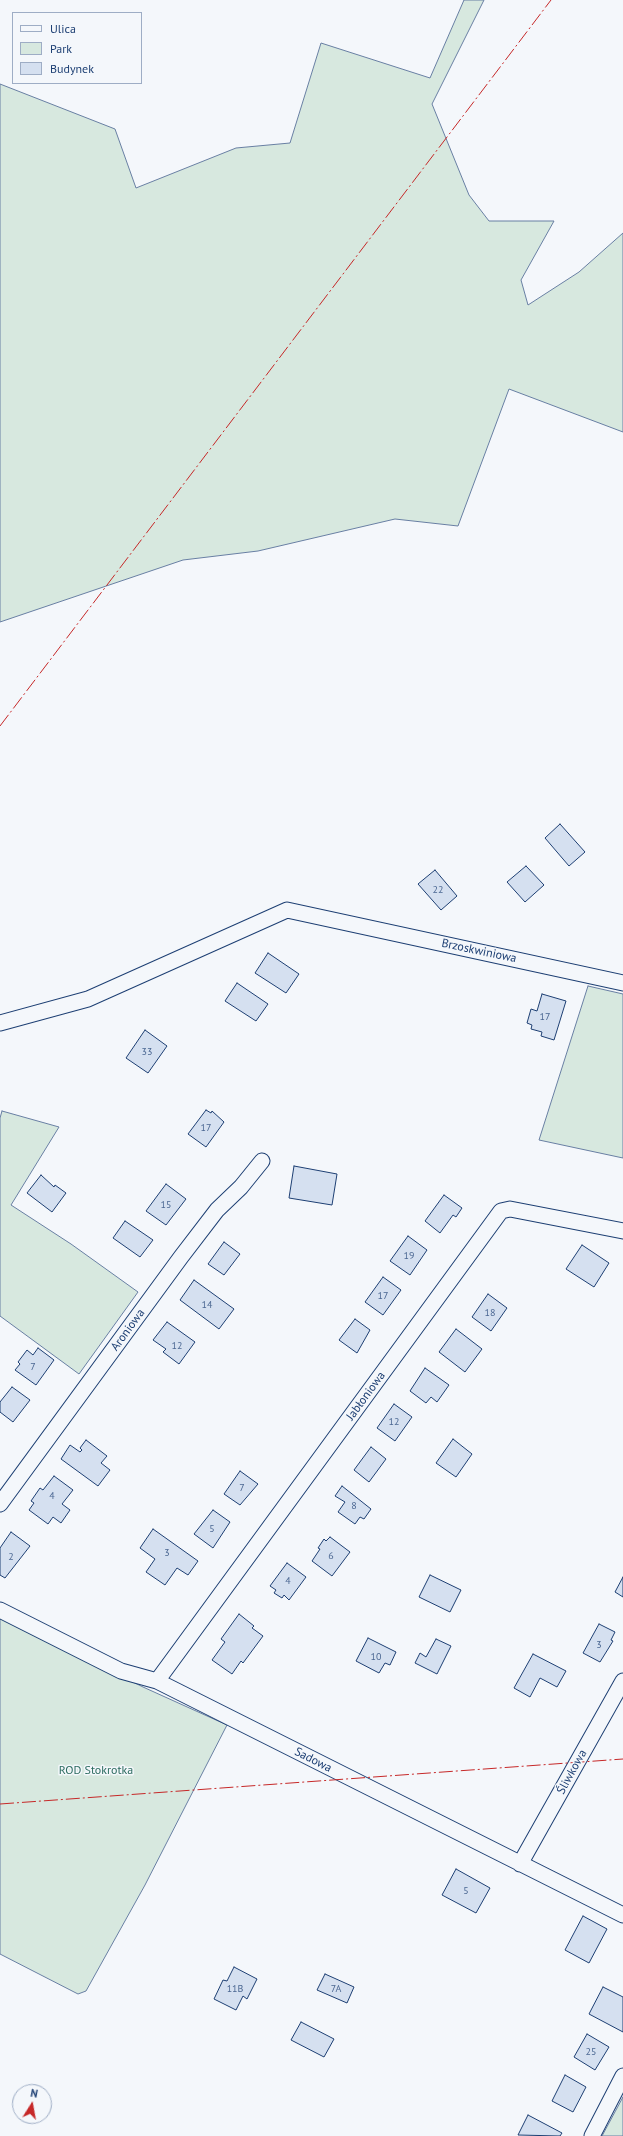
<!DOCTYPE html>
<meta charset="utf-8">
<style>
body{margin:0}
#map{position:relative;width:623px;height:2136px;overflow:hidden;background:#f4f7fb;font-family:"PT Sans",sans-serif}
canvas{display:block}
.legend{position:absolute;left:12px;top:12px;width:130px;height:72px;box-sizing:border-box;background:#f4f7fb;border:1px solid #9eadc5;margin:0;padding:5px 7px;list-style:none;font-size:12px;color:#1d3f73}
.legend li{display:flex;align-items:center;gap:8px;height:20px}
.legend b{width:20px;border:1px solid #9eadc5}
.north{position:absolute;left:12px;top:2084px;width:40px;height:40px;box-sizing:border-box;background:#f4f7fb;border:1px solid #9eadc5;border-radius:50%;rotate:11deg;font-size:11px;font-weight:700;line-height:16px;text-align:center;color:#1d3f73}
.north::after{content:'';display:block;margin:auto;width:14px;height:18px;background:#c62828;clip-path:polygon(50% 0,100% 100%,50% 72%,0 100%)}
</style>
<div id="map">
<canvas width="623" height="2136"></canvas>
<ul class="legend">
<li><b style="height:5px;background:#f4f7fb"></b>Ulica</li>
<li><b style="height:11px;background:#d7e8df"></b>Park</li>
<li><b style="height:11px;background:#d5e0f0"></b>Budynek</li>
</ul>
<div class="north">N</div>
</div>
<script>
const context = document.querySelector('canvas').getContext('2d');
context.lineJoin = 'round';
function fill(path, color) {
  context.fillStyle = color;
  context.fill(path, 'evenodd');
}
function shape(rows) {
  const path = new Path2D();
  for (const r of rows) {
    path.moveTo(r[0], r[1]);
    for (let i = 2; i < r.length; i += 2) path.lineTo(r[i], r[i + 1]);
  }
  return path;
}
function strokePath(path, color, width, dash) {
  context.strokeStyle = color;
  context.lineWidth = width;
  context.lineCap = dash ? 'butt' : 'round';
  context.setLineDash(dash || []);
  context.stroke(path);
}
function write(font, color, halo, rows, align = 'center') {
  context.font = font + ' "PT Sans",sans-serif';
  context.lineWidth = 3;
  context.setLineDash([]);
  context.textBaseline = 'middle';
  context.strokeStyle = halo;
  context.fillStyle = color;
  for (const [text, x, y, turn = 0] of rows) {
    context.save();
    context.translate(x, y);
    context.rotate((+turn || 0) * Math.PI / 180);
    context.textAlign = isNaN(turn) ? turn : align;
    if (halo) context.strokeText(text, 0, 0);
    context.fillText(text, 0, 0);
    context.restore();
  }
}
const green = shape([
 [464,0,484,0,432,104,469,195,489,221,554,221,521,280,528,305,579,272,623,233,623,432,509,389,458,526,395,519,258,551,183,560,0,622,0,84,115,129,136,188,236,148,290,143,321,43,430,78,464,0],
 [588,986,623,994,623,1158,539,1140,588,986],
 [2,1111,59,1127,11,1205,71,1244,138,1292,79,1374,0,1316,0,1118,2,1111],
 [0,1616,143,1687,227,1725,145,1885,86,1991,78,1994,0,1954,0,1616],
 [623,2097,623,2136,602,2136,623,2097]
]);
fill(green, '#d7e8df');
strokePath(green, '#687fa3', 1);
const building = shape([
 [560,824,585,852,569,866,545,838,560,824],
 [526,866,544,885,525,902,507,882,526,866],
 [435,870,457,896,441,910,418,884,435,870],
 [268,953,299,974,286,993,255,973,268,953],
 [237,983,268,1004,256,1021,225,1001,237,983],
 [542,994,566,1001,554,1040,541,1036,542,1032,531,1029,532,1025,527,1023,531,1009,537,1011,542,994],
 [145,1030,167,1046,148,1073,126,1058,145,1030],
 [206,1110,211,1113,212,1111,224,1122,206,1147,188,1134,206,1110],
 [294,1166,337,1174,332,1205,289,1198,294,1166],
 [41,1175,54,1187,55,1185,66,1193,52,1212,27,1193,41,1175],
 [166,1184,186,1199,166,1225,146,1211,166,1184],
 [444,1195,462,1208,456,1217,453,1215,440,1233,425,1221,444,1195],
 [125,1221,153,1240,140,1257,113,1238,125,1221],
 [408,1236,427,1250,410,1275,390,1261,408,1236],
 [224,1242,240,1254,224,1275,208,1264,224,1242],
 [582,1245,609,1263,594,1287,566,1269,582,1245],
 [383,1277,401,1290,383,1315,365,1302,383,1277],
 [194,1280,234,1309,219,1329,180,1300,194,1280],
 [488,1294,507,1308,491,1331,472,1317,488,1294],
 [355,1319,370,1330,357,1353,339,1340,355,1319],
 [167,1322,195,1342,179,1364,163,1352,166,1349,153,1340,167,1322],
 [456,1329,482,1349,465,1372,439,1352,456,1329],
 [38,1348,54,1360,36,1385,15,1370,20,1364,18,1362,27,1350,33,1355,38,1348],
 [425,1368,449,1385,437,1402,431,1397,426,1403,410,1391,425,1368],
 [12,1387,30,1400,13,1422,0,1412,0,1402,12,1387],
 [394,1404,412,1417,395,1441,377,1428,394,1404],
 [453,1439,472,1454,456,1477,436,1463,453,1439],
 [86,1440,107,1456,101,1463,110,1470,98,1486,61,1459,70,1445,80,1452,82,1450,80,1448,86,1440],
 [371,1447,386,1459,369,1482,354,1470,371,1447],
 [240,1471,258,1484,240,1505,224,1494,240,1471],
 [54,1476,73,1490,62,1504,70,1510,61,1523,53,1517,48,1524,29,1510,34,1503,31,1501,40,1488,43,1490,54,1476],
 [342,1486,371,1509,364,1519,360,1517,355,1524,338,1512,345,1502,335,1496,342,1486],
 [213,1510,230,1522,213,1548,194,1534,213,1510],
 [153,1529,198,1561,188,1575,177,1568,165,1585,146,1572,155,1559,140,1548,153,1529],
 [11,1532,30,1546,5,1578,0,1575,0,1548,11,1532],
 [330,1537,350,1552,332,1576,312,1561,320,1549,318,1548,324,1539,326,1541,330,1537],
 [287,1563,306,1577,289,1600,284,1595,282,1598,274,1593,276,1590,270,1586,287,1563],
 [430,1575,461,1590,450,1612,419,1597,430,1575],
 [623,1577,623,1597,615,1592,623,1577],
 [239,1614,254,1626,252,1628,263,1636,243,1663,241,1661,232,1674,212,1660,225,1642,221,1639,239,1614],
 [599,1624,615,1632,611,1640,613,1641,600,1662,583,1653,599,1624],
 [368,1638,396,1652,390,1665,385,1663,379,1673,356,1661,368,1638],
 [436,1639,451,1646,437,1674,415,1663,420,1653,426,1657,436,1639],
 [533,1654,566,1671,557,1687,540,1678,530,1697,514,1688,533,1654],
 [456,1869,490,1888,476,1913,442,1895,456,1869],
 [583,1916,607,1929,589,1963,565,1950,583,1916],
 [234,1967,257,1979,247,1999,243,1996,236,2010,214,1999,223,1980,227,1981,234,1967],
 [325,1974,354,1987,347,2003,317,1990,325,1974],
 [603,1987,623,1997,623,2032,589,2014,603,1987],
 [301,2022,334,2039,324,2057,291,2040,301,2022],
 [587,2034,609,2047,595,2070,574,2057,587,2034],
 [565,2075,586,2087,573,2112,552,2101,565,2075],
 [528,2115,562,2133,560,2136,518,2135,528,2115]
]);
fill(building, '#d5e0f0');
strokePath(building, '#1d3f73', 1);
const street = shape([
 [0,1023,88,999,287,910,623,983],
 [0,1504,181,1257,217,1210,241,1187,262,1161],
 [0,1610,121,1671,157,1681,623,1915],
 [157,1681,501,1211,510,1209,623,1231],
 [520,1864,623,1681],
 [592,2136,623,2076]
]);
strokePath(street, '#1d3f73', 17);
strokePath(street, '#f4f7fb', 15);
strokePath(shape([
 [0,726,551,0],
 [0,1804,623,1759]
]), '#c62828', 1, [14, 3, 2, 3]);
write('10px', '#4b6792', null, [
 ["22",438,890],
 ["17",545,1017],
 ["33",147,1052],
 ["17",206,1128],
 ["15",166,1205],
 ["19",409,1256],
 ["17",383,1296],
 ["14",207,1305],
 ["18",490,1313],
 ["12",177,1346],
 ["7",33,1367],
 ["12",394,1422],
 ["7",242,1488],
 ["4",52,1496],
 ["8",354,1506],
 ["5",212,1529],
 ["3",167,1553],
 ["6",331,1556],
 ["2",11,1557],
 ["4",288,1581],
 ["3",599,1645],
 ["10",376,1657],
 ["5",466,1891],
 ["11B",235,1989],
 ["7A",336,1989],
 ["25",591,2052]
]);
write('12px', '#1d3f73', '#f4f7fb', [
 ["Brzoskwiniowa",479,951,12],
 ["Aroniowa",128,1330,-54],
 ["Jabłoniowa",366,1396,-54],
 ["Sadowa",313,1760,27],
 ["Śliwkowa",572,1772,-61]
]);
write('12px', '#2c6c60', '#f4f7fb', [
 ["ROD Stokrotka",96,1771]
]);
</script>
